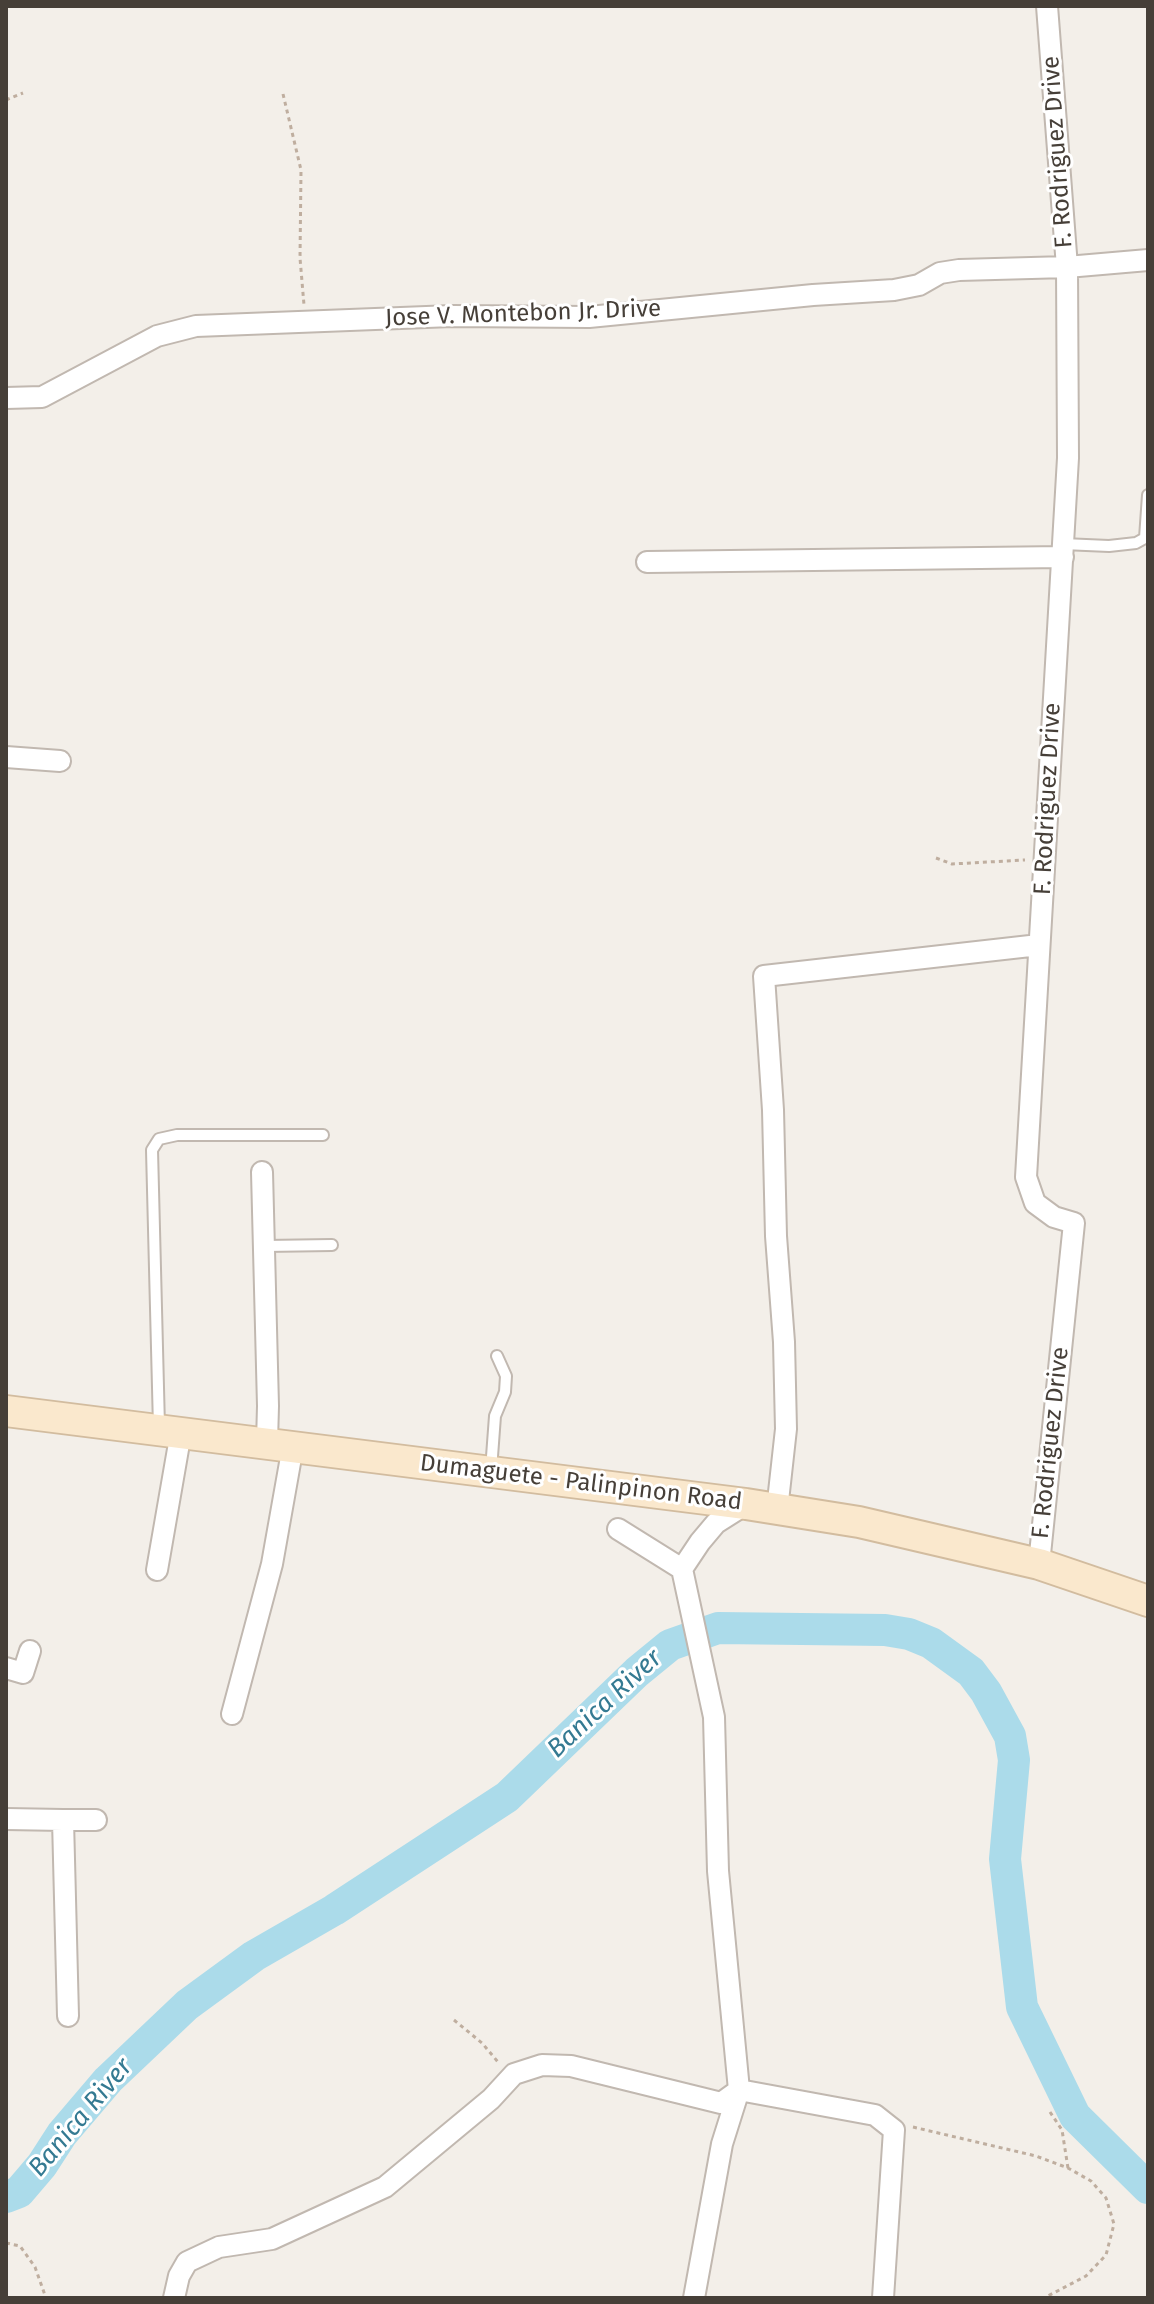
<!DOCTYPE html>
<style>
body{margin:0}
#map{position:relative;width:1154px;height:2304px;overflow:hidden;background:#f3efe9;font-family:"Fira Sans",sans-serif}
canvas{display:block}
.frame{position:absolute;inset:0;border:8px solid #463f38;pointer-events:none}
</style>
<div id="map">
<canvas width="1154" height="2304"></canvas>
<div class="frame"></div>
</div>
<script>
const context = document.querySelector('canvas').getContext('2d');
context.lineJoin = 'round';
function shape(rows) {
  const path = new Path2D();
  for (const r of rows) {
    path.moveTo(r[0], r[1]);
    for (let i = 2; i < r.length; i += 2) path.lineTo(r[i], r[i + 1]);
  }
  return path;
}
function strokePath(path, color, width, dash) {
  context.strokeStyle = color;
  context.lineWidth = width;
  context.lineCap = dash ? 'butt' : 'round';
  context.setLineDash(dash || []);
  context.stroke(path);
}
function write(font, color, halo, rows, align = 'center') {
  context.font = font + ' "Fira Sans",sans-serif';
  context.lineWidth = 6;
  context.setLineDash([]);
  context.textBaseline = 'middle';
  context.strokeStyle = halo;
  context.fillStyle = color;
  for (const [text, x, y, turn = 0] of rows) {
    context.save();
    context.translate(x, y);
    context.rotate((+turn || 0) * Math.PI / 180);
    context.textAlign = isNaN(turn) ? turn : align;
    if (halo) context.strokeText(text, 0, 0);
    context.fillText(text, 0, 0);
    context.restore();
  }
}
strokePath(shape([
 [6,2197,19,2192,42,2165,62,2134,108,2080,187,2005,254,1956,334,1910,507,1797,637,1672,670,1645,718,1628,885,1630,909,1634,931,1643,971,1672,986,1692,1010,1736,1014,1760,1005,1859,1022,2007,1075,2116,1148,2188]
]), '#abdbea', 32);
const service = shape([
 [1063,544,1109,546,1136,543,1145,538,1148,495],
 [265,1246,332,1245],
 [159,1427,152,1150,159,1139,177,1135,323,1135],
 [491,1470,495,1416,505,1392,506,1376,497,1356]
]);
const minor = shape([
 [6,398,42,397,157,336,196,326,452,316,589,317,813,295,894,290,919,285,940,273,959,270,1067,267,1148,260],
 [647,562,1063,557],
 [6,757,60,761],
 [262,1172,268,1406,267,1442],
 [777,1510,786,1429,784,1342,776,1236,773,1110,764,976,1039,945],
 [618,1529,682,1569,714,1717,718,1871,739,2090,722,2144,694,2298],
 [1039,1564,1074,1223,1054,1217,1035,1203,1026,1177,1068,458,1067,267,1047,6],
 [682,1569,700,1542,716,1523,746,1504],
 [157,1570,181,1432],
 [6,1668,23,1673,30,1651],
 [232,1714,272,1564,293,1446],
 [6,1819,63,1820,68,2016],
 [63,1820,96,1820],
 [174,2298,179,2276,187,2262,219,2247,272,2239,385,2187,491,2099,514,2074,542,2065,571,2066,721,2103,739,2090,875,2115,894,2130,883,2298]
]);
const secondary = shape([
 [6,1411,746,1504,859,1522,1039,1564,1148,1601]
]);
strokePath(service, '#c1b8b0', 14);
strokePath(minor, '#c1b8b0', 24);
strokePath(secondary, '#d2bc9f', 34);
strokePath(shape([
 [283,94,301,170,300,258,304,305],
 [6,100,23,93],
 [936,858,952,864,1025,860],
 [454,2020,482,2043,498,2062],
 [1050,2112,1062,2130,1068,2168],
 [913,2127,1036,2156,1068,2168,1091,2181,1106,2198,1114,2224,1106,2255,1086,2276,1044,2298],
 [6,2243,20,2246,35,2267,46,2298]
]), '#bfae9f', 3, [4, 4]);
strokePath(service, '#fff', 10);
strokePath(minor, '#fff', 20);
strokePath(secondary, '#fae8cd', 30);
write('24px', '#463f38', '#fff', [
 ["F. Rodriguez Drive",1058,152,-94],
 ["Jose V. Montebon Jr. Drive",523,314,-2],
 ["F. Rodriguez Drive",1048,799,-87],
 ["F. Rodriguez Drive",1051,1443,-84],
 ["Dumaguete - Palinpinon Road",581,1483,7]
]);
write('italic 26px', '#347a92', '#fff', [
 ["Banica River",605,1704,-43],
 ["Banica River",81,2118,-50]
]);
</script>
